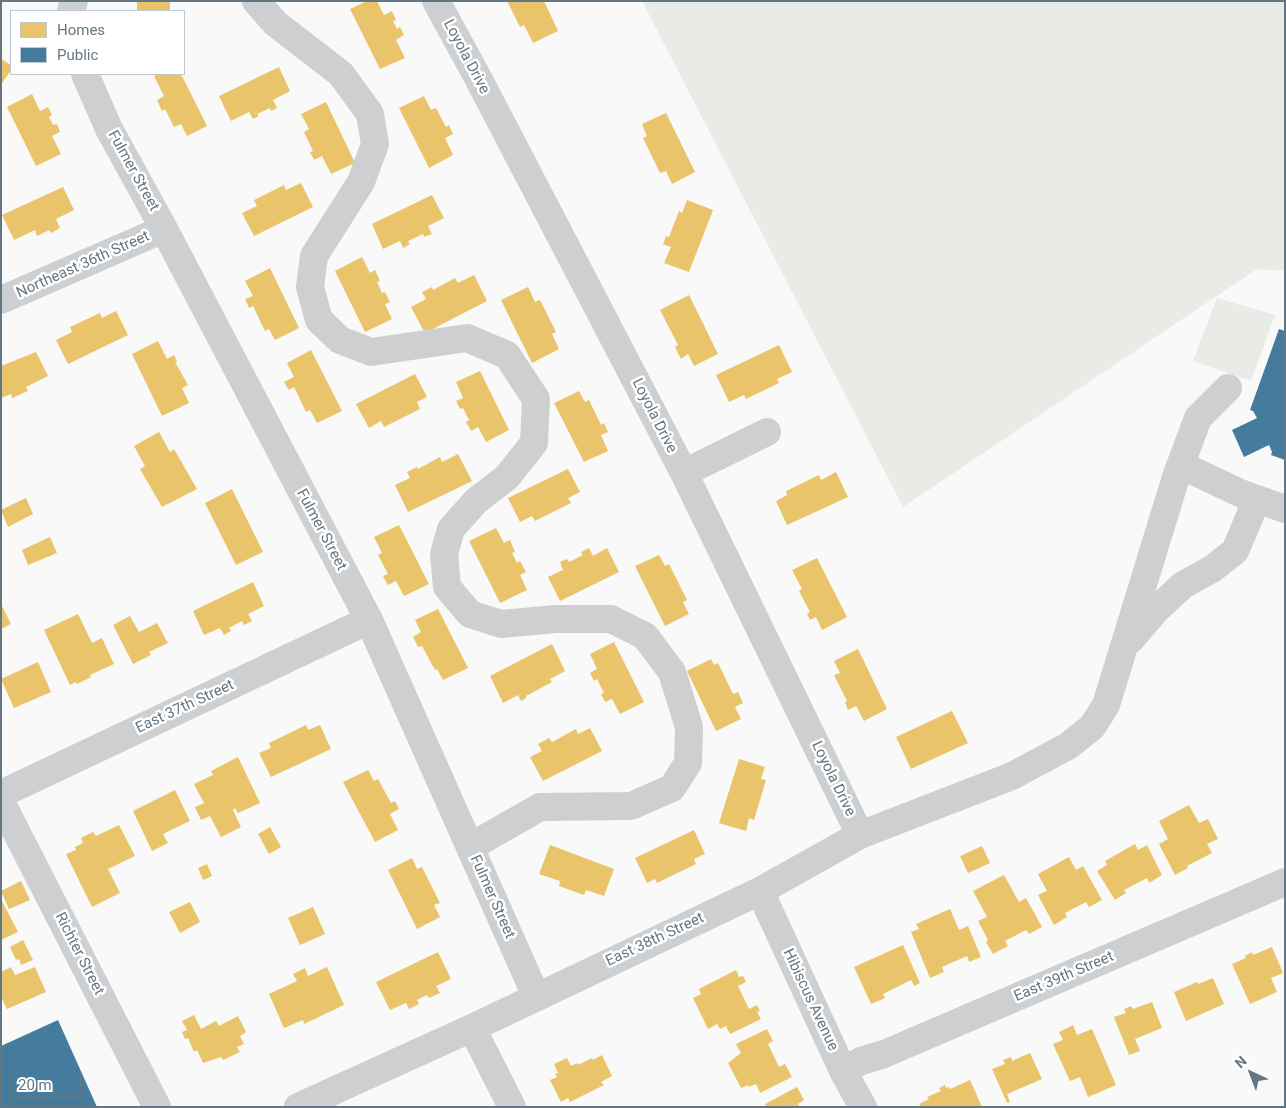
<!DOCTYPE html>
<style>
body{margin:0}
#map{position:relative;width:1286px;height:1108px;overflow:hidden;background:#f9f9f9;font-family:Roboto,sans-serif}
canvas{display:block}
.frame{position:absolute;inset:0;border:2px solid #657683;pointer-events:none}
.legend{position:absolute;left:10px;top:10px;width:175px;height:65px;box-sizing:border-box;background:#fff;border:1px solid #c1c8cd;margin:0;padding:6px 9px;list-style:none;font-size:15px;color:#657683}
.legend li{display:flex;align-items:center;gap:10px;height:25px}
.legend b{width:25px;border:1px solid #c1c8cd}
.north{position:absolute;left:1226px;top:1048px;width:50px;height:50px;-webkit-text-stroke:4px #fff;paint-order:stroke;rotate:317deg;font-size:14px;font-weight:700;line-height:20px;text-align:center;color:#657683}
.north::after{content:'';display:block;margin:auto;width:18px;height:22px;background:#657683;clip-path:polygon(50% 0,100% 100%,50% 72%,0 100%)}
.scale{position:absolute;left:10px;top:1076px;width:71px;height:22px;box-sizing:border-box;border:2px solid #657683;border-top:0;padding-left:6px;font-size:15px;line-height:18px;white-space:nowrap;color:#657683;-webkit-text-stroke:4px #fff;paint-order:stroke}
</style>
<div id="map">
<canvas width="1286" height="1108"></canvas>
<div class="frame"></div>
<ul class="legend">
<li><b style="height:14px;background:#e9c46a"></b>Homes</li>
<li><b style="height:14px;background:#457b9d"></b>Public</li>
</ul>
<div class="north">N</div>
<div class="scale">20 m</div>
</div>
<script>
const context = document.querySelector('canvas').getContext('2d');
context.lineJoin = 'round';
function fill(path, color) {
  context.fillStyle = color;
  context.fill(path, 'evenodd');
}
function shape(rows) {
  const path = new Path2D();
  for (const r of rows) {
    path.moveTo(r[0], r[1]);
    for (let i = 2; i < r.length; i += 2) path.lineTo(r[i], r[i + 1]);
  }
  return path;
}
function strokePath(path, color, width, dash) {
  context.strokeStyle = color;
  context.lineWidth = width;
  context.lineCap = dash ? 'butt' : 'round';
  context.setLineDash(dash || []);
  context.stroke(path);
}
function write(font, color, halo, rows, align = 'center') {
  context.font = font + ' Roboto,sans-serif';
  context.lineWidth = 5;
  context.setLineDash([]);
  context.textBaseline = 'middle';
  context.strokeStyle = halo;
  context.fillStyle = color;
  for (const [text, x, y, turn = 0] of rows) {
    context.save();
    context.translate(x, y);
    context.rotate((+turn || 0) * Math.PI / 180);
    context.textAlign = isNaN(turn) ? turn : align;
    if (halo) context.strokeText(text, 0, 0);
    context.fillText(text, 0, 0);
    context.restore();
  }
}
fill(shape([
 [642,1,1285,1,1285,271,1257,269,903,507],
 [1217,298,1275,315,1251,381,1193,361]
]), '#e8ebe6');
fill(shape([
 [137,1,170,1,170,11,137,11],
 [367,1,377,1,384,15,392,11,396,20,393,21,397,29,400,27,404,35,396,40,405,58,380,69,350,9],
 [507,1,544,1,558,31,533,43,524,25,520,27],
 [1,59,11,65,11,70,1,85],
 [279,67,290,91,273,100,277,108,271,111,270,108,257,114,259,116,253,119,249,112,231,121,219,96],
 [158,74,181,74,207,126,187,136,181,124,174,127,165,109,162,111,157,100,164,96,154,76],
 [32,94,40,111,48,107,52,115,49,117,53,125,57,124,60,132,52,136,61,154,36,166,7,107],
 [424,96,431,110,436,108,446,127,449,125,453,134,445,138,453,155,429,168,399,108],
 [326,102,355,163,331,174,322,156,314,160,310,152,313,151,304,132,309,129,301,114],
 [666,113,695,172,672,184,666,171,660,173,643,138,647,136,642,124],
 [301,183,313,207,254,236,242,213,257,206,254,200,284,185,286,190],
 [63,187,74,210,56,219,60,228,51,233,49,230,37,236,35,230,14,240,2,215],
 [432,195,444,218,428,226,432,234,424,237,423,234,408,241,410,244,403,248,400,241,383,249,372,224],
 [687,200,713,210,689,272,664,263,671,247,663,244,666,236,669,237,679,211,682,213],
 [362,257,370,273,375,270,380,281,377,282,382,293,385,292,390,302,385,304,392,319,365,332,335,271],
 [270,268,299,328,275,340,269,329,265,331,253,306,249,308,245,299,253,296,245,281],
 [474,275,487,301,425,333,411,307,426,299,422,292,432,287,433,290,455,278,458,283],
 [528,287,535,302,540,300,556,332,552,334,559,349,532,363,501,300],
 [689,295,718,354,694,366,688,354,681,359,675,347,678,345,660,310],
 [116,311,128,335,68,364,56,340,72,332,70,327,100,313,102,318],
 [158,341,167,359,174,355,177,362,175,362,188,385,182,388,189,403,162,416,132,354],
 [779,345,792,372,777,379,779,383,746,399,744,395,729,402,716,375],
 [311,350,342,411,317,423,310,410,306,412,294,387,289,390,284,382,294,377,287,363],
 [36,352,48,376,26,387,28,391,12,398,11,394,1,398,1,366],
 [480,371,509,430,486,442,478,427,471,431,466,422,469,420,463,408,460,409,456,401,463,398,456,382],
 [415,374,427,397,417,402,420,409,384,427,381,421,369,428,356,404],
 [579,391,585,402,589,400,601,425,604,423,608,432,601,435,608,451,584,462,554,403],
 [159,432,170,452,174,449,197,489,162,507,140,469,145,466,134,446],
 [458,454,472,481,408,512,395,485,410,478,407,472,417,467,418,469,440,457,442,462],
 [568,469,580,492,568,498,571,503,535,521,532,516,520,522,508,498],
 [836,472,848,497,787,525,776,501,787,495,786,491,819,475,821,480],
 [232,489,263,552,236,565,205,503],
 [26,498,33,514,8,527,1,510],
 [399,525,429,584,404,596,396,581,388,585,383,576,388,574,378,555,382,553,374,537],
 [496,528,504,543,510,540,515,552,512,553,517,563,520,561,526,572,520,575,527,590,500,603,469,541],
 [50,537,57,553,28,565,22,550],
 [589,548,593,556,607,548,619,572,560,601,548,577,563,570,560,562,567,559,569,562,583,555,581,552],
 [659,555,665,566,669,564,687,600,683,602,689,614,665,626,635,566],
 [817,558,847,617,822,630,816,617,810,620,807,614,810,612,799,591,802,589,792,570],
 [253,582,264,606,248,614,252,621,244,625,242,621,229,628,231,631,224,635,220,628,204,635,193,611],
 [1,604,11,624,1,629],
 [438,609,468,668,443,680,437,669,435,670,422,646,418,647,413,637,421,632,415,620],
 [78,614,92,643,102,638,114,664,90,675,91,677,77,684,76,682,70,685,44,630],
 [130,616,139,632,157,623,168,643,149,652,151,655,133,664,113,625],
 [614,642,644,702,620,714,612,699,605,702,601,694,604,693,597,679,594,681,590,673,597,669,590,654],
 [552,644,565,671,550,679,552,682,526,696,526,698,521,701,518,695,503,703,490,676],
 [858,649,887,709,864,721,856,706,848,710,845,702,847,701,834,675,840,673,834,661],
 [711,659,714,665,718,663,733,694,738,692,743,703,735,707,741,719,716,731,687,671],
 [38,662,51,692,14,708,1,679],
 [952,711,968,743,911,769,896,737],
 [306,725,308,730,320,725,331,749,271,777,259,753,271,748,269,743],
 [590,728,602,751,543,781,530,757,542,751,538,744,549,738,552,742,576,729,578,734],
 [238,757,260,803,238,813,235,808,233,810,241,827,221,837,210,816,201,820,195,807,204,803,194,784,213,775,211,771],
 [739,759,765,767,761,779,766,780,754,820,749,818,746,831,719,823],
 [368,770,374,781,378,779,391,803,395,801,399,809,390,814,398,830,375,842,343,782],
 [175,790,190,821,163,834,168,843,152,851,133,811],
 [1189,805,1199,823,1208,819,1218,839,1207,844,1212,853,1187,866,1188,868,1175,875,1159,844,1168,839,1159,821],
 [119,825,135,856,108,869,120,893,92,907,66,854,76,850,75,847,83,843,81,838,93,832,96,836],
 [270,827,281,847,269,854,258,834],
 [694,830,705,854,694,859,696,864,657,883,655,879,647,883,635,858],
 [1135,844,1138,850,1147,845,1162,875,1149,883,1147,878,1124,890,1126,893,1115,900,1097,871,1107,865,1105,861],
 [550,845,614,869,604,896,586,890,584,895,559,886,560,881,539,874],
 [982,846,990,863,968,873,960,856],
 [1069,857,1076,870,1083,866,1102,900,1089,907,1086,902,1065,913,1067,917,1054,925,1038,895,1047,891,1038,874],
 [412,858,417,869,422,867,440,903,434,905,440,917,417,929,388,870],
 [207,864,212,876,203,880,198,868],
 [1004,875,1019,902,1026,898,1042,927,1029,934,1026,930,1005,941,1008,946,993,954,986,942,988,940,978,921,987,917,973,891],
 [21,881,30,900,9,909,1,891],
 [1,899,18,932,1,940],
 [190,902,200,922,180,933,169,912],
 [313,907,325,934,300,945,288,918],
 [950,909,959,930,968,926,981,957,969,962,967,956,942,967,944,972,930,978,911,932,919,929,916,924],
 [23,940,33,960,21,965,19,959,16,960,10,947],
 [903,945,920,983,914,986,911,980,883,994,885,998,871,1004,854,967],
 [1272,947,1283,973,1271,978,1277,992,1250,1004,1232,964,1246,958,1245,956,1252,952,1253,955],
 [438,952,451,979,436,986,440,993,429,998,427,995,417,1000,419,1004,409,1009,406,1003,390,1010,376,982],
 [11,967,15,975,35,967,46,992,7,1009,1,997,1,972],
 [327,967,344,1005,304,1024,303,1020,284,1028,269,994,297,981,293,974,305,968,308,976],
 [736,970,739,977,743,976,746,982,738,986,749,1009,757,1005,760,1011,757,1012,761,1019,730,1034,726,1026,720,1029,717,1024,708,1029,693,998,701,994,699,989],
 [1213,978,1224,1004,1186,1021,1174,992,1197,982,1198,984],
 [1152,1002,1162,1028,1135,1039,1140,1051,1129,1055,1114,1017,1126,1013,1124,1009,1131,1006,1133,1009],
 [194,1015,201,1029,216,1021,219,1026,238,1016,246,1032,240,1036,244,1044,237,1047,240,1052,223,1060,221,1057,203,1063,197,1050,194,1052,188,1038,185,1039,182,1032,187,1030,182,1021],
 [1073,1025,1077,1035,1092,1029,1116,1085,1088,1097,1080,1077,1070,1081,1053,1044,1063,1040,1059,1032],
 [767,1029,773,1041,768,1044,779,1067,785,1064,792,1077,760,1093,756,1084,749,1087,748,1085,741,1088,728,1063,741,1053,736,1044],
 [1030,1053,1042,1079,1007,1094,1010,1102,1007,1103,992,1069,1005,1064,1003,1060,1011,1057,1012,1061],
 [602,1055,612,1076,601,1082,604,1085,570,1102,568,1098,561,1102,550,1080,557,1077,555,1074,558,1073,554,1064,567,1058,571,1066,578,1063,578,1065,592,1058,593,1060],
 [970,1080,982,1107,921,1107,919,1104,929,1099,927,1097,941,1091,939,1088,945,1085,946,1088,949,1087,950,1089],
 [797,1087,804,1100,798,1104,800,1107,767,1107,765,1104]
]), '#e9c46a');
fill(shape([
 [1279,329,1285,331,1285,460,1271,455,1272,452,1269,445,1244,457,1232,430,1257,418,1253,411,1250,410],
 [58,1020,97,1107,1,1107,1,1046]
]), '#457b9d');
strokePath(shape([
 [256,1,275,23,341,74,370,114,375,144,361,182,314,256,310,287,319,320,340,340,371,352,467,338,507,355,536,399,534,443,507,477,476,501,451,529,444,554,447,587,470,614,501,624,556,619,611,619,645,636,672,672,689,727,688,763,672,788,631,806,540,807,470,847],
 [436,1,477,76,684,473,860,835],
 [71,11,74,1],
 [85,74,109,129,164,229,369,620,536,996],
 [1,300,164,229],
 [1181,465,1240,493,1285,509],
 [684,473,767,432],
 [1131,639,1156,610,1183,585,1212,569,1235,551,1252,511,1251,497],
 [1,794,369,620],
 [1,802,157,1107],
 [760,891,843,1071,863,1107],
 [472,1028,512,1107],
 [843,1071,861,1061,884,1054,1285,882],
 [298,1107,472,1028,760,891,860,835,1012,776,1068,746,1092,727,1106,705,1176,477,1198,418,1228,388]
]), '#cecfd0', 28);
write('15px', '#657683', '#fff', [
 ["Loyola Drive",466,57,62],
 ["Fulmer Street",133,171,61],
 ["Northeast 36th Street",83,265,-24],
 ["Loyola Drive",654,416,63],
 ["Fulmer Street",321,530,62],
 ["East 37th Street",185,707,-25],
 ["Loyola Drive",833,779,64],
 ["Fulmer Street",492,897,66],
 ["East 38th Street",655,940,-25],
 ["Richter Street",79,954,63],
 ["East 39th Street",1064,977,-23],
 ["Hibiscus Avenue",810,1000,65]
]);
</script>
